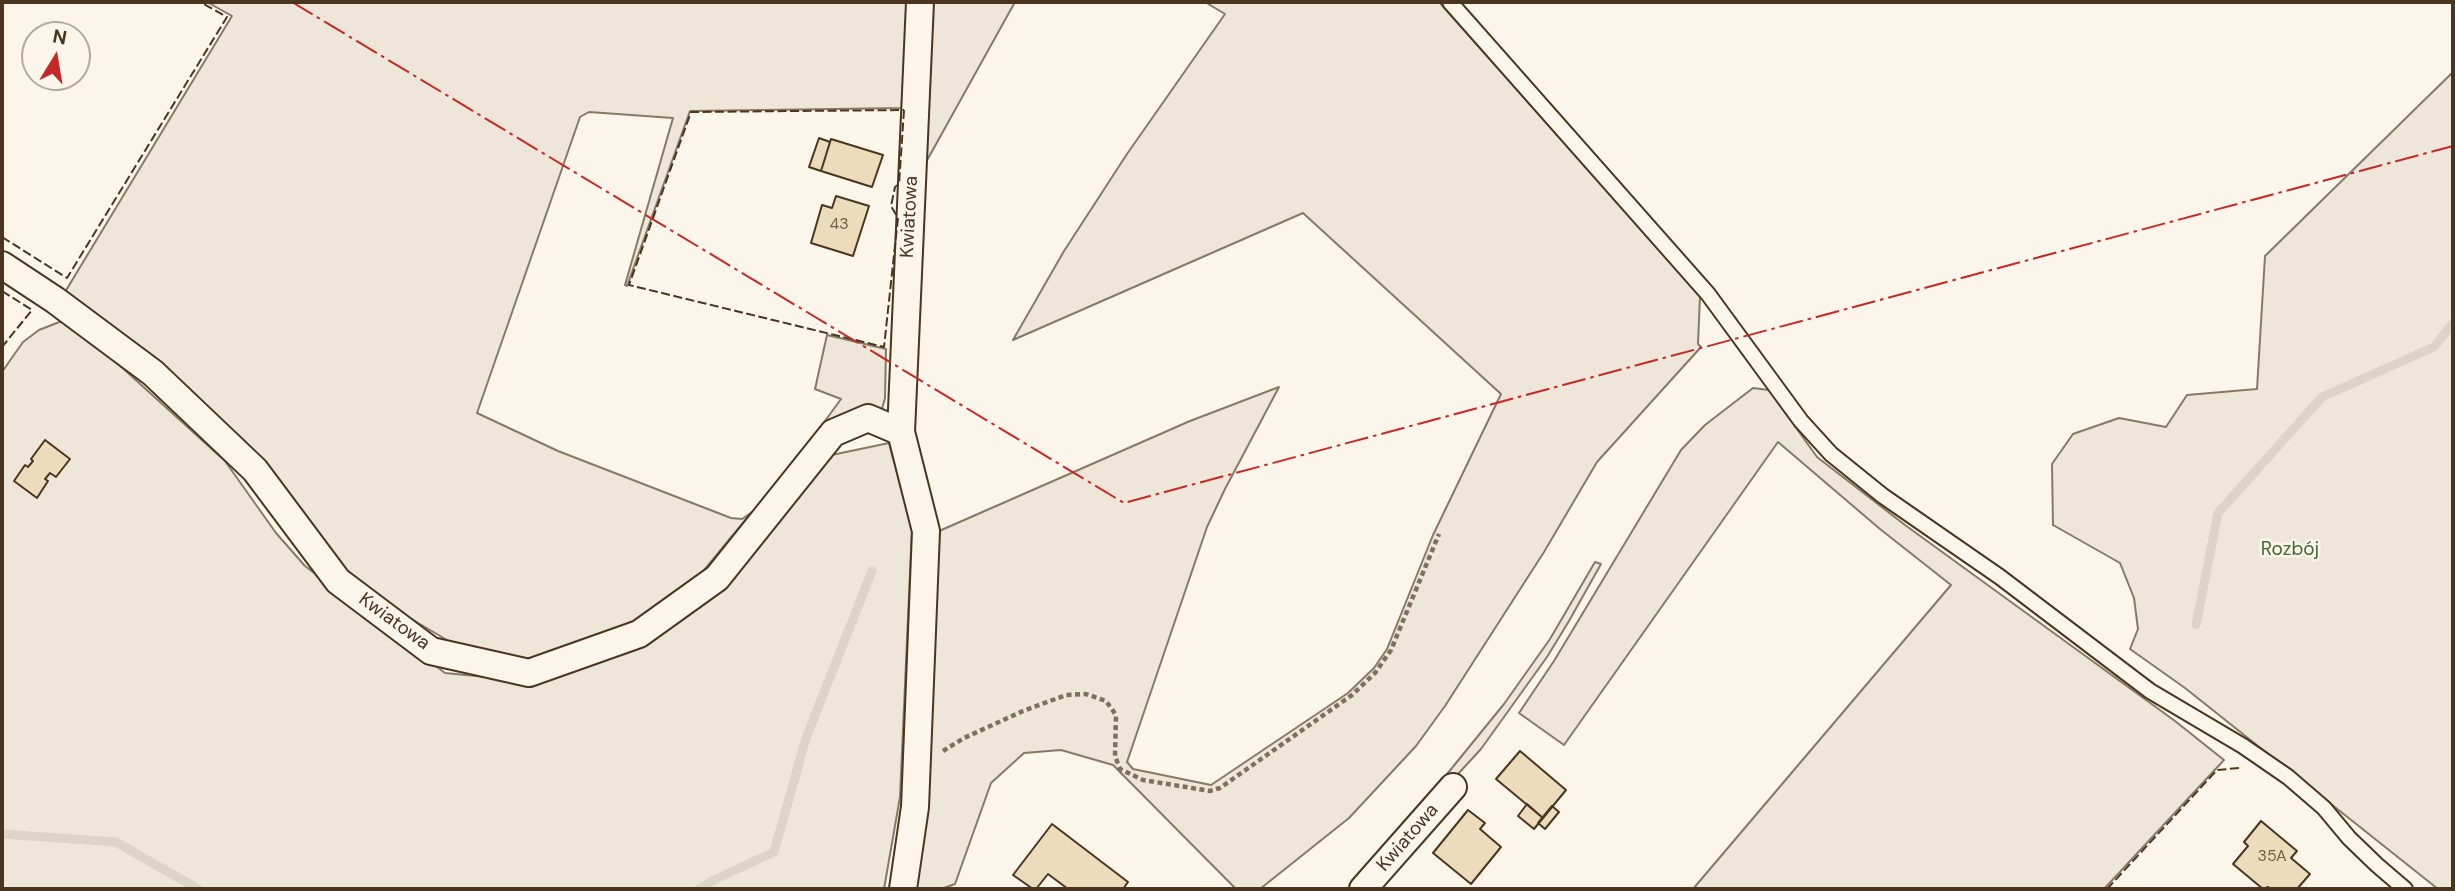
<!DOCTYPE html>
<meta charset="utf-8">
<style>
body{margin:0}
#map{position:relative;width:2455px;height:891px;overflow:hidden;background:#fbf6e9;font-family:"DM Sans",sans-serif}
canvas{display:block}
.frame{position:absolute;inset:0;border:4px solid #4a3520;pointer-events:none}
.north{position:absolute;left:21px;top:21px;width:70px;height:70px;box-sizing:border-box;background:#fbf6e9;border:2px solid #b4a999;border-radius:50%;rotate:11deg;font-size:19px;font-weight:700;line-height:28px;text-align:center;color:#4a3520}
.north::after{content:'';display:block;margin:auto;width:24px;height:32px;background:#c62828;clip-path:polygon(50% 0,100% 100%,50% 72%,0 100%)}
</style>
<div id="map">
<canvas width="2455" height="891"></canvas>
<div class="frame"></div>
<div class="north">N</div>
</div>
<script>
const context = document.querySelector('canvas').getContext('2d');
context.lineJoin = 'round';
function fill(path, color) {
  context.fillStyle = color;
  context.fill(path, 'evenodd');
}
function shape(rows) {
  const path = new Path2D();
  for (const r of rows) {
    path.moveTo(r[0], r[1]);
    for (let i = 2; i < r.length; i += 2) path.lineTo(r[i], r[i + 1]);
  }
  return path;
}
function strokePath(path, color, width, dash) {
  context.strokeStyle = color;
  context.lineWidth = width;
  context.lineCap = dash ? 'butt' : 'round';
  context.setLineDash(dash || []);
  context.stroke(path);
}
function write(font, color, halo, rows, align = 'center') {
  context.font = font + ' "DM Sans",sans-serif';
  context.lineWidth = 5;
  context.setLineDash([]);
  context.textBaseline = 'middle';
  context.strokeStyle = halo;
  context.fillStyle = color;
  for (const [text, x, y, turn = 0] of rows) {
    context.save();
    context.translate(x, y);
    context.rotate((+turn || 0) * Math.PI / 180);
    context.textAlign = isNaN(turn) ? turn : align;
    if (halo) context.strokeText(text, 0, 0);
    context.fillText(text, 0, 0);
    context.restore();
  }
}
const green = shape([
 [207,2,911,2,906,108,690,111,627,286,625,285,673,118,589,112,580,117,477,413,558,451,731,518,742,519,752,512,691,586,632,630,546,658,499,658,457,646,359,588,65,292,232,16,207,2],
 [926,2,1015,2,915,182,926,2],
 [1205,2,1439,2,1700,296,1698,344,1701,347,1597,462,1544,552,1445,706,1416,746,1349,818,1260,889,1236,889,1113,765,1061,750,1024,753,991,783,955,884,941,889,907,889,930,535,1190,421,1279,387,1225,489,1207,527,1127,762,1133,769,1211,785,1348,693,1374,668,1387,649,1433,535,1501,394,1303,213,1013,340,1064,251,1127,154,1225,14,1205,2],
 [2453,72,2453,889,2438,889,2185,688,2130,649,2138,629,2134,598,2120,563,2053,525,2052,464,2073,434,2119,418,2166,427,2187,395,2257,389,2265,256,2453,72],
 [67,319,73,323,225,461,276,533,305,566,445,673,497,678,640,642,822,457,889,443,912,529,900,797,884,889,2,889,2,372,23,342,39,330,67,319],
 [827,335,886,349,885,398,882,409,875,413,817,432,841,399,815,389,827,335],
 [1753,388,1769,390,1817,457,1905,525,2175,721,2224,760,2104,889,1693,889,1951,585,1880,529,1778,442,1564,745,1519,713,1554,661,1681,450,1705,425,1753,388],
 [1595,562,1601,564,1569,621,1547,657,1481,749,1352,889,1348,889,1430,795,1504,704,1550,639,1595,562]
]);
fill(green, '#ede6d9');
strokePath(green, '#887966', 2);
strokePath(shape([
 [2196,625,2218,513,2322,397,2434,347,2453,323],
 [2,834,116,842,198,889],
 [699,889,718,878,774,852,806,738,872,571]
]), '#dcd4c6', 9);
const building = shape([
 [819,138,830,142,821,171,809,167,819,138],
 [831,139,883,155,872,187,821,171,831,139],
 [836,196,869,206,853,256,811,243,822,205,832,208,836,196],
 [45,440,70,459,56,477,50,473,45,479,48,481,37,498,14,481,25,465,28,467,33,461,31,459,45,440],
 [1520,751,1566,790,1543,818,1496,779,1520,751],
 [1527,804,1543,818,1534,829,1518,816,1527,804],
 [1552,806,1559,812,1545,829,1538,823,1552,806],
 [1468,810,1485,823,1480,829,1501,847,1471,884,1433,853,1468,810],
 [2261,821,2297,851,2291,858,2310,874,2297,889,2271,889,2268,887,2263,889,2233,864,2248,846,2244,842,2261,821],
 [1052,824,1128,882,1123,889,1068,889,1048,874,1036,889,1033,889,1013,875,1052,824]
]);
fill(building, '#ecdcbc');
strokePath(building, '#4a3520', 2);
const lane = shape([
 [1450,2,1708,294,1801,421,1831,454,1883,496,2000,577,2150,691,2243,746,2288,777,2324,808,2349,838,2377,865,2405,889]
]);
const street = shape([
 [2,265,55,300,153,373,255,470,338,581,431,651,529,673,639,634,717,578,833,433,868,418,901,432],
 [903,889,915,807,926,531,901,432,920,2],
 [1363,889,1453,787]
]);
strokePath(lane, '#4a3520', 18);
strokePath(street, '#4a3520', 30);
strokePath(shape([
 [943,751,964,738,1023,711,1066,695,1086,694,1106,701,1116,715,1115,756,1120,769,1143,780,1210,791,1220,788,1352,695,1375,673,1391,650,1439,534]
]), '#7f6f5c', 4.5, [5, 3.5]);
strokePath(lane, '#fbf6e9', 14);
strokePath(street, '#fbf6e9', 26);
strokePath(shape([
 [904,110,899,184,895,187,891,206,898,218,884,347,629,285,691,112,904,110],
 [2,237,67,278,227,17,200,2],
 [2,291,32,310,2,347],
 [2107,889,2217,770,2239,768]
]), '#4a3520', 2, [9, 3.5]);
strokePath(shape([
 [292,2,1124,503,2453,146]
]), '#c62828', 2, [24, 5, 3.5, 5]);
write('16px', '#725f47', null, [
 ["43",839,225],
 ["35A",2272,857]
]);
write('19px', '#4a3520', '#fbf6e9', [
 ["Kwiatowa",910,217,-87],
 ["Kwiatowa",394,622,36],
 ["Kwiatowa",1408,838,-49]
]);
write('19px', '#436837', '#fbf6e9', [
 ["Rozbój",2290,550]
]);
</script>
